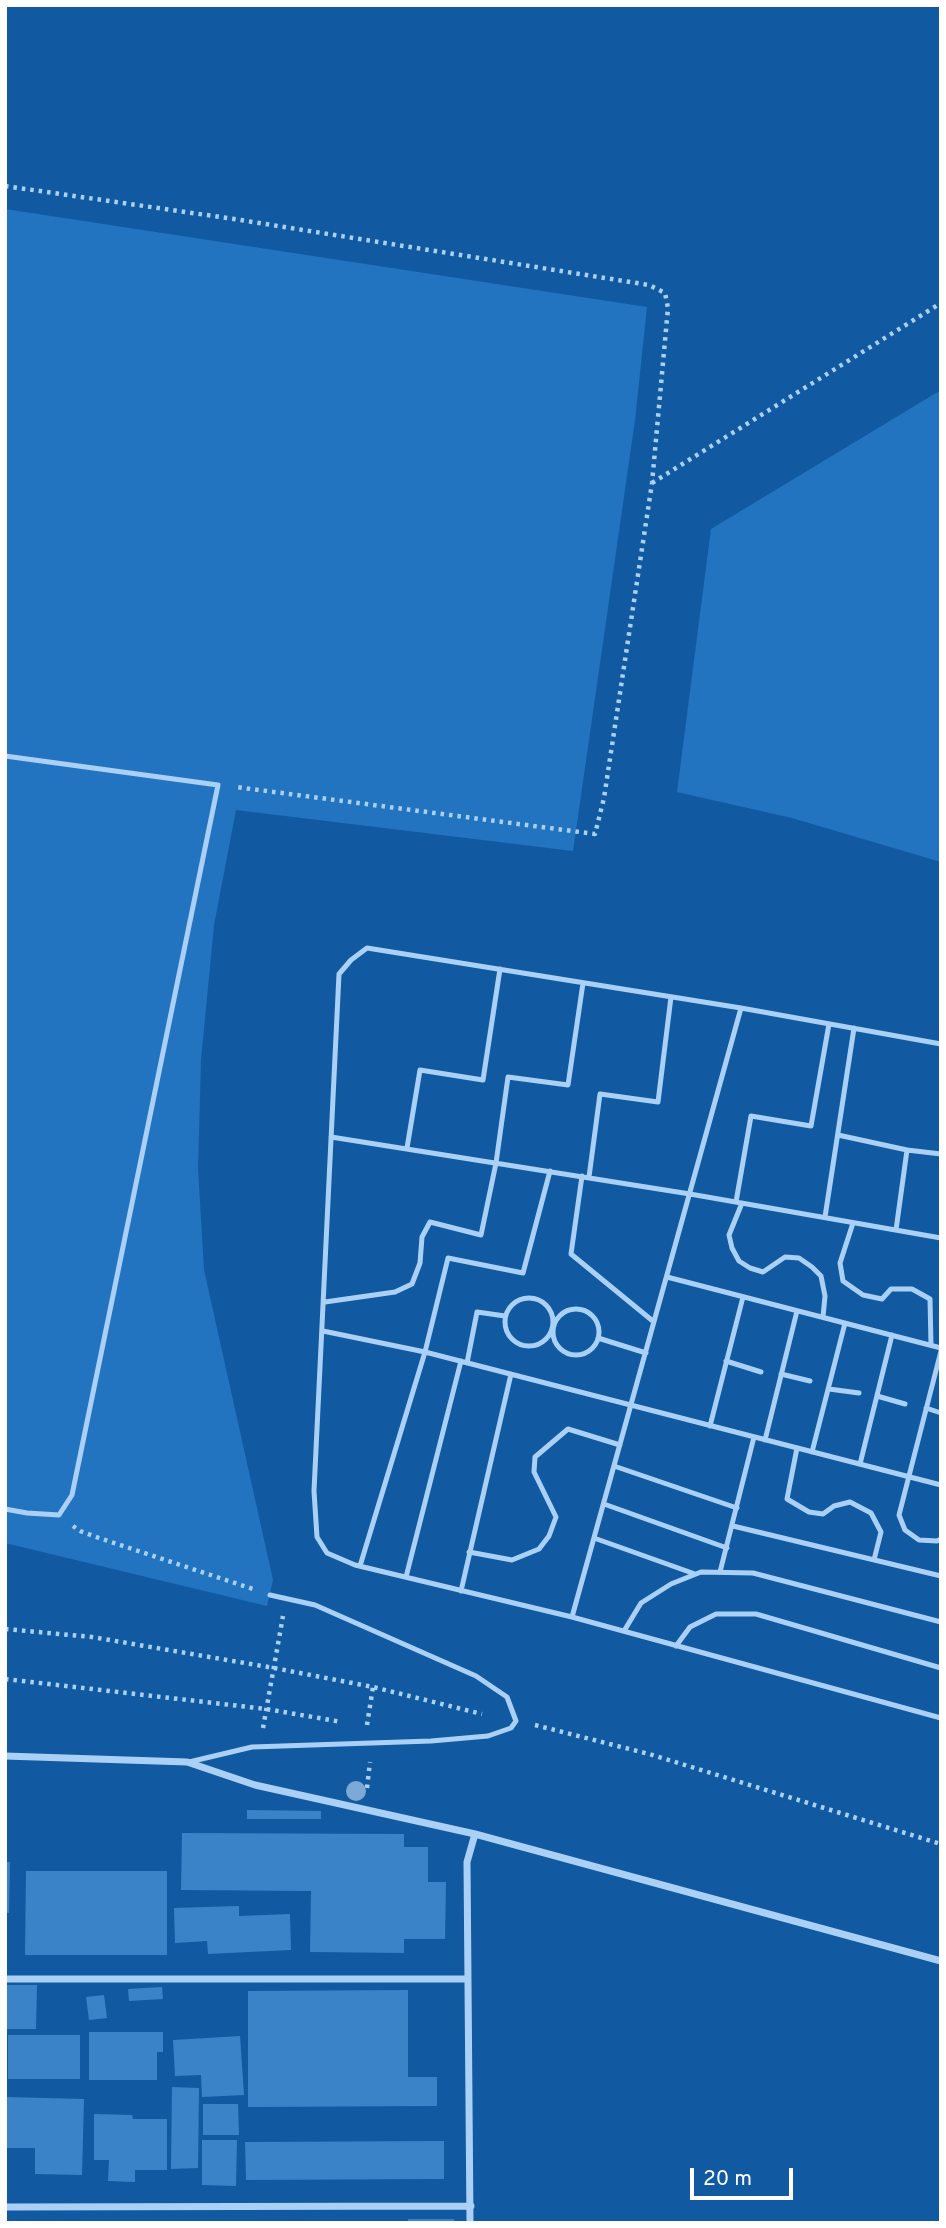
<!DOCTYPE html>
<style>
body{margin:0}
#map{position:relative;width:946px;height:2228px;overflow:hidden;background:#115aa2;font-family:Overpass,sans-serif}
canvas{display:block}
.frame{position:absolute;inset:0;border:7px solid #fff;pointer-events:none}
.scale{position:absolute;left:690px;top:2168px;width:103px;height:32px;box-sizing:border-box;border:4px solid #fff;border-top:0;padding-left:9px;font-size:21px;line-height:24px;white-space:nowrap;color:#fff;-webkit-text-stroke:5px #115aa2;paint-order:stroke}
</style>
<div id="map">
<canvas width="946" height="2228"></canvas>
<div class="frame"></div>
<div class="scale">20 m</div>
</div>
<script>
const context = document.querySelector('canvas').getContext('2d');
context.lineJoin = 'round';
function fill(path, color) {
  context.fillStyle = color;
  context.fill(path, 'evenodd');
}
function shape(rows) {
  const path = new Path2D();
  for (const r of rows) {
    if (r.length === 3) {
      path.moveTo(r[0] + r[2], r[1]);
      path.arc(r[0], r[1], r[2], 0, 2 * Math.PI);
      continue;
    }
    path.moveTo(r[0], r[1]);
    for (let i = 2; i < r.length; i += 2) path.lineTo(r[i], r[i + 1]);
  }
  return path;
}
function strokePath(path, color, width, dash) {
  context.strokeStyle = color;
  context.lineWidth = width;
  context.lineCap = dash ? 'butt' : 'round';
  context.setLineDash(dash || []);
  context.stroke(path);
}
fill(shape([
 [5,209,647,307,635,420,573,851,236,810,214,925,201,1060,198,1169,204,1270,273,1580,267,1606,5,1543],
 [941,390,941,862,792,818,677,792,711,529]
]), '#2374c0');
fill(shape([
 [247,1810,321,1811,321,1819,247,1819],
 [182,1833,404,1834,404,1847,428,1847,428,1882,446,1882,445,1939,404,1939,404,1953,310,1952,311,1891,181,1890],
 [5,1862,10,1862,9,1913,5,1913],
 [26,1871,167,1871,167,1955,25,1955],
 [239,1906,239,1916,290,1914,291,1950,208,1954,207,1941,175,1943,174,1908],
 [5,1985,37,1985,36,2029,5,2029],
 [162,1987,163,1999,129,2001,128,1989],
 [408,1990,408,2077,437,2077,437,2106,248,2107,248,1991],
 [104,1995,107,2018,89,2020,86,1997],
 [89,2032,163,2032,163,2052,157,2052,157,2080,89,2080],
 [8,2035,80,2035,80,2079,8,2079],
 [240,2036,244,2095,202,2097,201,2075,175,2076,173,2040],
 [172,2087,199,2088,198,2168,171,2169],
 [5,2097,84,2099,82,2175,35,2174,35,2148,5,2148],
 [203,2104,238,2104,239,2135,203,2135],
 [94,2114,132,2115,133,2119,167,2119,167,2170,135,2170,135,2182,108,2181,109,2160,94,2160],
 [202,2140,237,2140,236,2186,202,2185],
 [444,2141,444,2179,246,2180,245,2142],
 [408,2219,454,2219,455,2223,408,2223]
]), '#3a83c8');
strokePath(shape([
 [5,186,234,219,649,285,665,293,668,308,652,483,604,798,595,834,236,787],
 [652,483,941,303],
 [73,1526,80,1531,99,1538,253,1589],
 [5,1629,92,1637,274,1668,373,1687,482,1714],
 [5,1679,266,1709,342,1722],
 [367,1725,373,1687],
 [535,1725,649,1754,941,1844],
 [263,1728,283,1616],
 [367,1788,370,1762]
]), '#aad1f5', 4.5, [3.5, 5]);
strokePath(shape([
 [5,756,218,785,72,1495,59,1515,27,1513,5,1509],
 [941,1044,741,1008,367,948,351,960,339,974,314,1491,317,1537,327,1553,355,1565,572,1617,941,1718],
 [838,1135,907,1150,896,1230],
 [331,1137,690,1194,941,1238],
 [407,1148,420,1070,483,1080,500,969],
 [907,1150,941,1154],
 [582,1176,571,1254,654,1322],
 [589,1177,600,1094,658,1102,671,997],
 [736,1202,751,1116,811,1126,829,1024],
 [742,1203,729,1235,732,1248,739,1261,750,1268,763,1272,785,1257,799,1258,812,1267,821,1276,825,1296,823,1317],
 [825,1217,854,1028],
 [853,1223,840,1263,843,1281,863,1295,882,1299,891,1289,912,1289,930,1299,931,1345],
 [667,1277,941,1348],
 [529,1322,24],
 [325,1302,395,1292,412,1284,420,1263,422,1237,430,1222,481,1235,496,1163,508,1077,568,1085,583,983],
 [576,1332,23],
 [323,1331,425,1352,941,1485],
 [598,1338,646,1353],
 [941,1351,899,1515,905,1530,919,1540,937,1541,941,1539],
 [726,1361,761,1372],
 [467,1363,477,1312,505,1316],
 [781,1374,810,1381],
 [829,1389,859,1393],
 [877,1396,905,1404],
 [926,1408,941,1413],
 [710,1426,743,1297],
 [765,1440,797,1311],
 [797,1448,787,1499,809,1512,823,1514,834,1506,850,1502,871,1513,881,1532,874,1560],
 [812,1452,845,1323],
 [860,1464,892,1335],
 [614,1466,737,1508],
 [604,1504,727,1548],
 [733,1526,941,1576],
 [594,1538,695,1574],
 [469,1552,512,1560,539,1549,549,1536,556,1517,534,1472,535,1457,568,1429,620,1445],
 [360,1566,425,1352,448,1258,523,1273,550,1171],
 [720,1572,754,1437],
 [406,1577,461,1361],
 [461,1591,511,1374],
 [572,1617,741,1008],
 [624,1631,641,1603,671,1584,701,1572,753,1573,941,1622],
 [676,1646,690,1627,716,1614,756,1614,941,1668],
 [189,1762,252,1747,431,1741,488,1736,511,1728,516,1721,507,1697,476,1676,315,1605,270,1595]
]), '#aad1f5', 5);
strokePath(shape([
 [5,1756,187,1762,255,1785,475,1834,941,1961],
 [5,1979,468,1979],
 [5,2207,471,2206],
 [470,2223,467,1862,475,1834]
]), '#aad1f5', 7);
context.fillStyle = '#7ca9d5';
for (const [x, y] of [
 [356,1791]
]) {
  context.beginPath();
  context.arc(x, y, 10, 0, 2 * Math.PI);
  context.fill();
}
</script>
